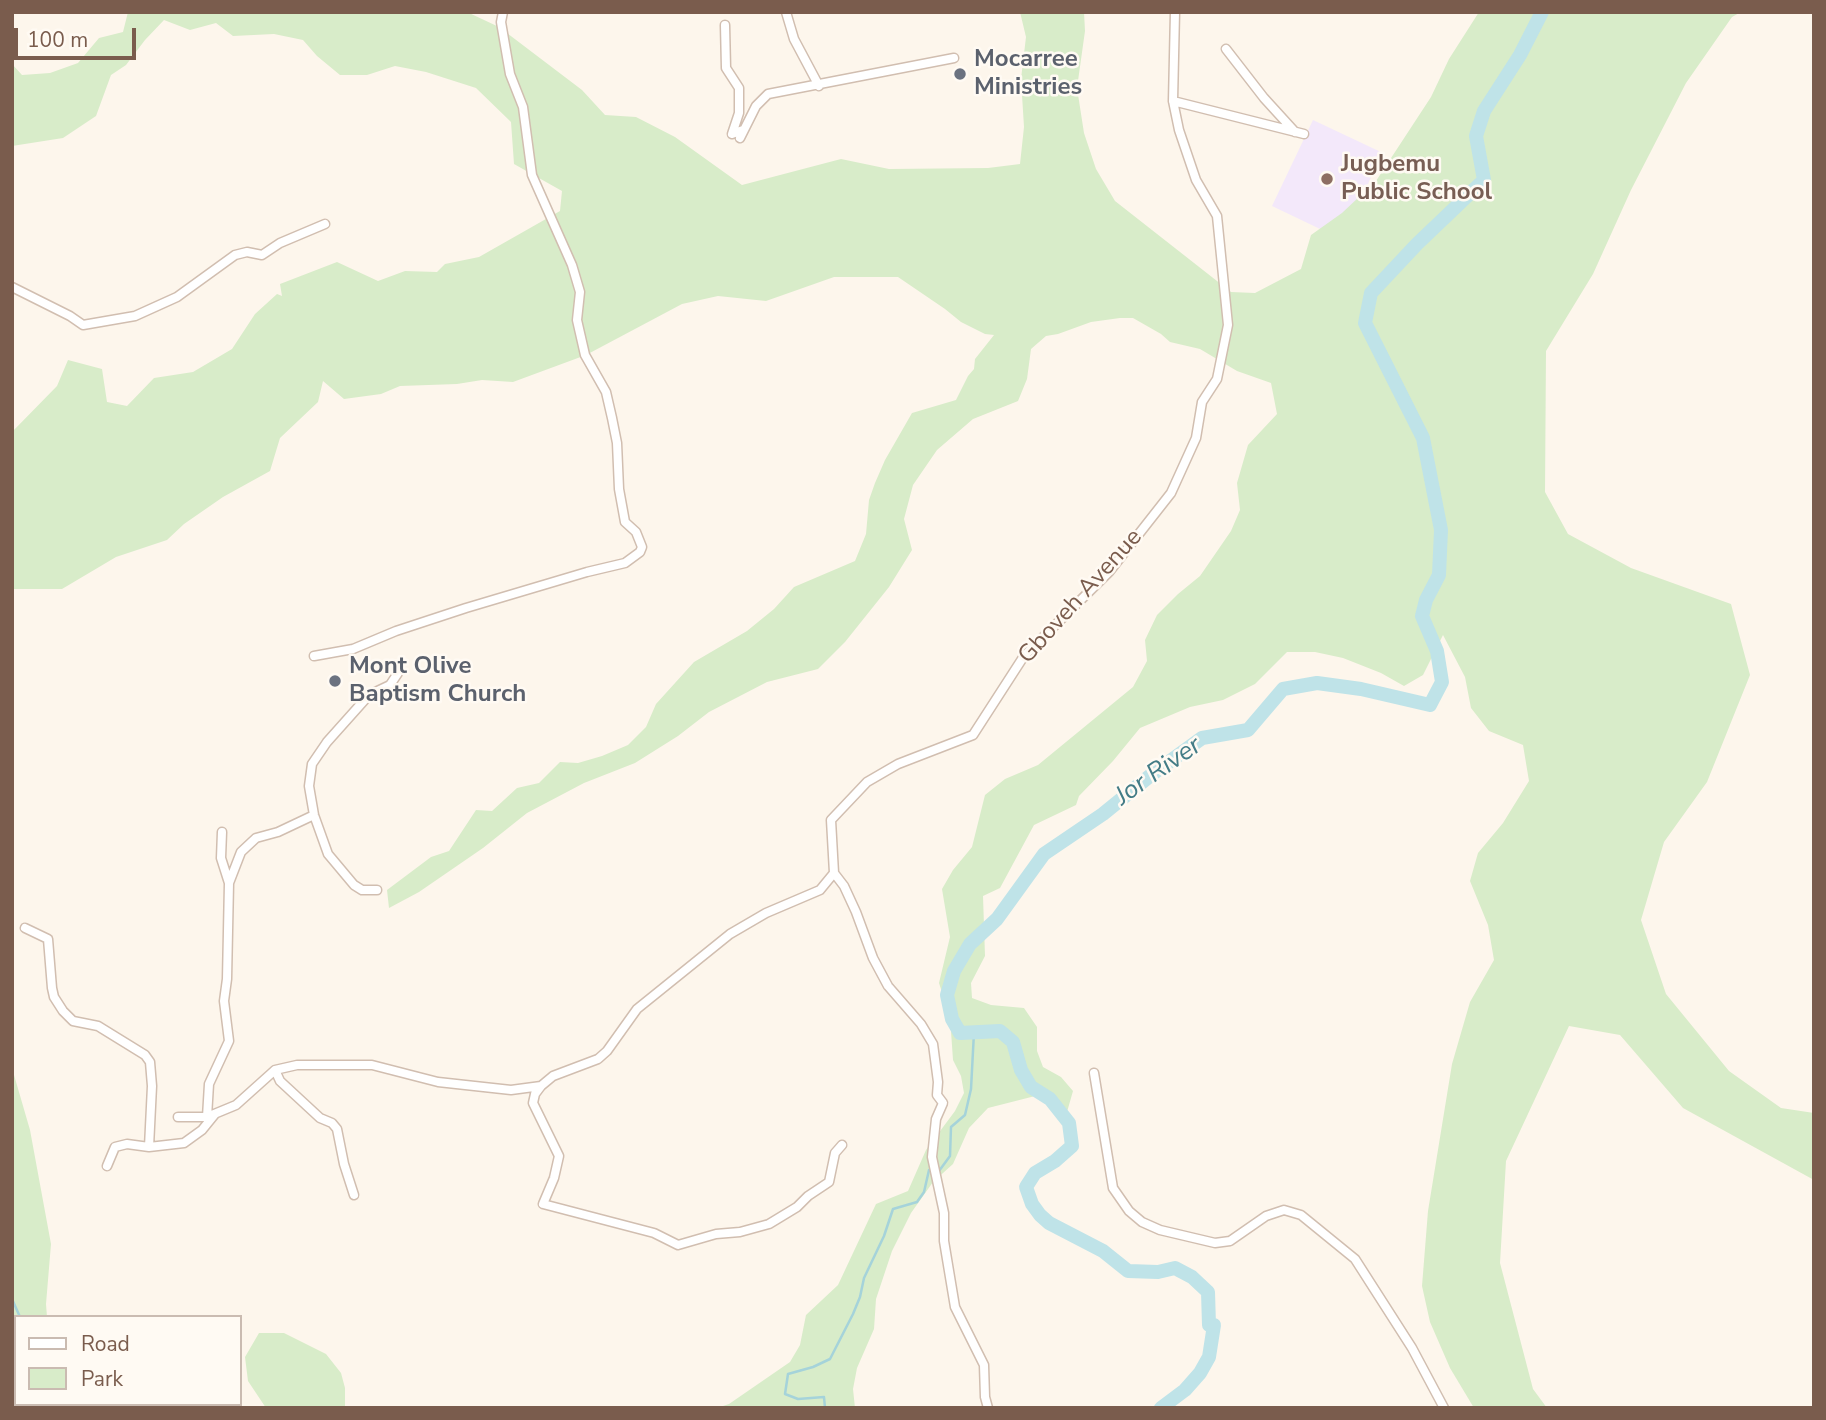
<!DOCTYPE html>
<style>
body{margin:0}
#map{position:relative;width:1826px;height:1420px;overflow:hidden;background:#fdf6ec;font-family:"Nunito Sans",sans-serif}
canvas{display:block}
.frame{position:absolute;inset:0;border:14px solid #7a5c4d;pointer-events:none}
.legend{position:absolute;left:14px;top:1315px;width:228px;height:91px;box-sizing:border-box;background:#fffaf3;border:2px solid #cabbb1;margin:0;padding:9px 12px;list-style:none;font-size:21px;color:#7a5c4d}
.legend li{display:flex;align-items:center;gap:14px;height:35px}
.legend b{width:35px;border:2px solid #cabbb1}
.scale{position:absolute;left:14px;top:28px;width:122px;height:32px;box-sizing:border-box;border:4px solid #7a5c4d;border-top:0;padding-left:9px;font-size:21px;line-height:24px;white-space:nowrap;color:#7a5c4d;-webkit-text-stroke:5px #fffaf3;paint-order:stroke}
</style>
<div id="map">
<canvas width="1826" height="1420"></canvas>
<div class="frame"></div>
<ul class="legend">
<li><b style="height:9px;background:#fff"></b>Road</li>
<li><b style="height:19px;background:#d8ecc9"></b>Park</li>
</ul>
<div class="scale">100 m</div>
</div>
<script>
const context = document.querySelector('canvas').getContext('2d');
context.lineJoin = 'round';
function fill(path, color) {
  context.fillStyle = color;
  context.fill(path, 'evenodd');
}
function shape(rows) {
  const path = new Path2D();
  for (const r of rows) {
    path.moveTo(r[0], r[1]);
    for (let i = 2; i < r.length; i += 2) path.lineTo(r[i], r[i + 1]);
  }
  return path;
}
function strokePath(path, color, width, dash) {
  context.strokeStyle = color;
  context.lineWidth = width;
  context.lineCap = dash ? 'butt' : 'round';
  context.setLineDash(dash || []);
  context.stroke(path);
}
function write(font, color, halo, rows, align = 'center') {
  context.font = font + ' "Nunito Sans",sans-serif';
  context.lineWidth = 5;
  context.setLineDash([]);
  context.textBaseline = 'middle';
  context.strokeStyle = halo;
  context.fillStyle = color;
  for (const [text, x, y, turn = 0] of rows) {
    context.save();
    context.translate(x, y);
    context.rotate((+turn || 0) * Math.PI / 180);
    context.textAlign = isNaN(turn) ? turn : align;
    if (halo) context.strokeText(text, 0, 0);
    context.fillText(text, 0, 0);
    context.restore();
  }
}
fill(shape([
 [1313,120,1383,153,1341,239,1272,206]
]), '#f3e8fa');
fill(shape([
 [128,12,467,12,499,27,582,90,605,115,636,117,675,137,742,185,841,159,889,169,988,168,1020,164,1024,127,1021,79,1026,37,1020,12,1084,12,1085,31,1077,88,1084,133,1096,169,1115,201,1231,292,1255,293,1301,269,1311,235,1342,213,1376,181,1431,97,1449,59,1479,12,1741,12,1732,17,1686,83,1631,190,1593,274,1546,351,1545,492,1568,534,1631,568,1731,604,1750,675,1707,782,1664,842,1641,920,1666,994,1729,1071,1781,1108,1814,1113,1814,1180,1683,1108,1620,1035,1569,1026,1506,1161,1500,1263,1533,1389,1547,1408,1474,1408,1450,1368,1430,1322,1422,1286,1428,1211,1452,1064,1470,1002,1494,960,1488,925,1470,881,1478,853,1503,823,1529,781,1523,745,1489,731,1471,708,1465,677,1443,635,1423,675,1404,686,1381,673,1343,658,1315,652,1287,652,1255,684,1223,700,1190,707,1140,728,1113,761,1079,796,1076,805,1034,825,1000,888,983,896,985,956,971,983,972,998,991,1005,1024,1008,1037,1027,1037,1051,1043,1067,1061,1077,1073,1091,1065,1119,1043,1094,988,1108,969,1128,953,1164,933,1182,911,1213,892,1251,876,1299,874,1329,857,1368,853,1389,855,1408,717,1408,729,1404,790,1362,800,1345,806,1315,838,1285,876,1204,908,1191,926,1150,955,1111,964,1093,961,1076,953,1060,950,1017,939,983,950,937,942,889,953,870,972,847,985,795,1005,779,1038,765,1133,687,1147,661,1145,640,1157,615,1178,594,1200,576,1231,531,1240,510,1237,483,1248,445,1277,414,1271,383,1237,371,1200,349,1170,342,1161,334,1133,318,1120,318,1091,322,1058,334,1046,336,1031,349,1027,379,1018,401,973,419,937,450,913,485,904,519,912,550,889,587,845,642,818,669,767,682,709,712,678,736,635,763,584,783,527,813,483,848,419,892,389,908,387,890,431,857,449,851,476,810,492,811,517,788,539,783,560,762,578,763,602,756,628,745,646,727,656,704,694,662,747,631,774,609,794,587,855,561,866,534,869,500,875,483,885,460,912,413,956,400,968,376,974,369,975,359,994,335,985,334,961,322,945,309,898,277,834,277,766,301,718,296,682,304,586,355,513,382,482,380,457,384,400,386,381,394,344,399,323,381,318,402,280,438,270,471,223,497,184,524,167,540,116,557,62,589,12,589,12,432,57,386,68,360,102,369,107,402,127,406,154,378,193,372,232,349,255,314,277,294,282,296,280,284,337,262,378,281,405,271,437,272,445,264,479,257,560,211,562,191,514,164,511,122,476,88,426,72,395,66,367,75,340,75,317,56,303,40,274,34,233,36,216,23,190,30,164,20,145,40,126,65,111,75,96,116,63,138,12,146,12,64,22,75,50,73,78,63,99,38,123,32],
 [12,1068,30,1130,51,1244,46,1304,47,1317,16,1317,16,1404,87,1404,90,1408,12,1408],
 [259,1333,284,1333,326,1354,341,1373,345,1388,345,1408,266,1408,248,1381,245,1357]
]), '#d8ecc9');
strokePath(shape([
 [12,1299,20,1317],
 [54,1404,55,1408],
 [825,1408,824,1397,798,1399,785,1394,788,1374,813,1367,830,1359,853,1314,860,1297,864,1278,884,1236,893,1209,917,1202,924,1192,929,1170,939,1171,950,1156,951,1127,965,1115,971,1089,974,1032,960,1033]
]), '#a5d3da', 2.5);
strokePath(shape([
 [1161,1408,1185,1390,1200,1373,1209,1357,1214,1325,1209,1325,1208,1292,1192,1277,1175,1268,1158,1272,1128,1271,1103,1251,1049,1223,1040,1215,1032,1204,1026,1187,1035,1173,1055,1161,1072,1146,1069,1123,1050,1099,1031,1087,1021,1070,1013,1042,1000,1031,960,1033,952,1019,947,995,954,971,970,944,997,919,1044,854,1103,814,1151,775,1202,738,1248,730,1283,689,1317,683,1361,689,1430,705,1442,682,1437,651,1422,616,1426,600,1439,575,1441,530,1423,438,1365,323,1371,293,1417,244,1484,180,1476,136,1484,111,1520,55,1542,12]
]), '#bfe3e8', 14);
const minor = shape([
 [786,12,794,39,819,86],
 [725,25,726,68,739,88,739,113,732,134,743,130],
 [1226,49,1264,98,1295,132],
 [1173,101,1304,134],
 [740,138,756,106,768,94,954,58],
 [12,287,70,316,83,325,135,316,177,297,235,255,247,252,262,255,280,243,325,224],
 [314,656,353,649,396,631,466,608,587,572,625,563,640,552,642,547,636,532,625,522,619,489,617,443,612,418,606,392,585,355,577,320,580,292,572,265,532,175,523,107,510,74,501,22,503,12],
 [222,832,221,858,229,883],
 [377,890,362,890,354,885,328,854,314,815,309,786,312,764,327,742,369,695,390,685,398,673],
 [25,928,48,939,52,988,54,997,63,1011,73,1021,98,1026,145,1055,150,1062,152,1086,149,1147],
 [275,1070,280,1081,320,1118,332,1123,337,1129,344,1164,354,1195],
 [1094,1073,1113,1188,1129,1211,1142,1222,1160,1230,1215,1243,1230,1241,1266,1216,1284,1210,1301,1215,1355,1259,1412,1348,1444,1408],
 [541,1086,535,1094,533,1103,559,1156,554,1178,543,1204,654,1233,678,1245,716,1234,740,1232,769,1224,797,1207,808,1196,829,1182,835,1153,842,1145],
 [178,1117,207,1117,236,1105,275,1070,297,1065,372,1065,438,1082,511,1090,541,1086,553,1076,598,1059,607,1051,637,1009,730,934,766,913,820,890,834,873],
 [207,1117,209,1084,229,1041,224,1001,227,979,229,883,241,852,256,838,278,832,314,815],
 [107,1166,115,1147,127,1144,149,1147,184,1143,202,1130,215,1114],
 [988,1408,985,1397,984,1365,955,1307,944,1241,944,1213,932,1157,936,1119,943,1103,937,1095,938,1082,933,1044,921,1024,888,986,873,958,856,912,844,886,834,873,831,820,867,782,898,764,973,735,1024,656,1109,572,1171,493,1196,438,1202,402,1217,379,1228,325,1217,216,1196,180,1179,130,1173,101,1175,12]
]);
strokePath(minor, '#d1beb0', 11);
strokePath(minor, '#fff', 8);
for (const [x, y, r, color] of [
 [960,74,7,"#6b7280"],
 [1327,179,7,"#8d6e63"],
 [335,681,7,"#6b7280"]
]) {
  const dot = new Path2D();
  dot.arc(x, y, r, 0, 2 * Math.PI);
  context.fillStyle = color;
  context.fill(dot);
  strokePath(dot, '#fffaf3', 2.5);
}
write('bold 24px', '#5b616d', '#fffaf3', [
 ["Mocarree",974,60],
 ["Ministries",974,88],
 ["Mont Olive",349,667],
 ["Baptism Church",349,695]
], 'left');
write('bold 24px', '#785e54', '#fffaf3', [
 ["Jugbemu",1341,165],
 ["Public School",1341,193]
], 'left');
write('24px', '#7a5c4d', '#fffaf3', [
 ["Gboveh Avenue",1081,597,-48]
]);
write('italic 26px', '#437c86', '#fffaf3', [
 ["Jor River",1159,772,-35]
]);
</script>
